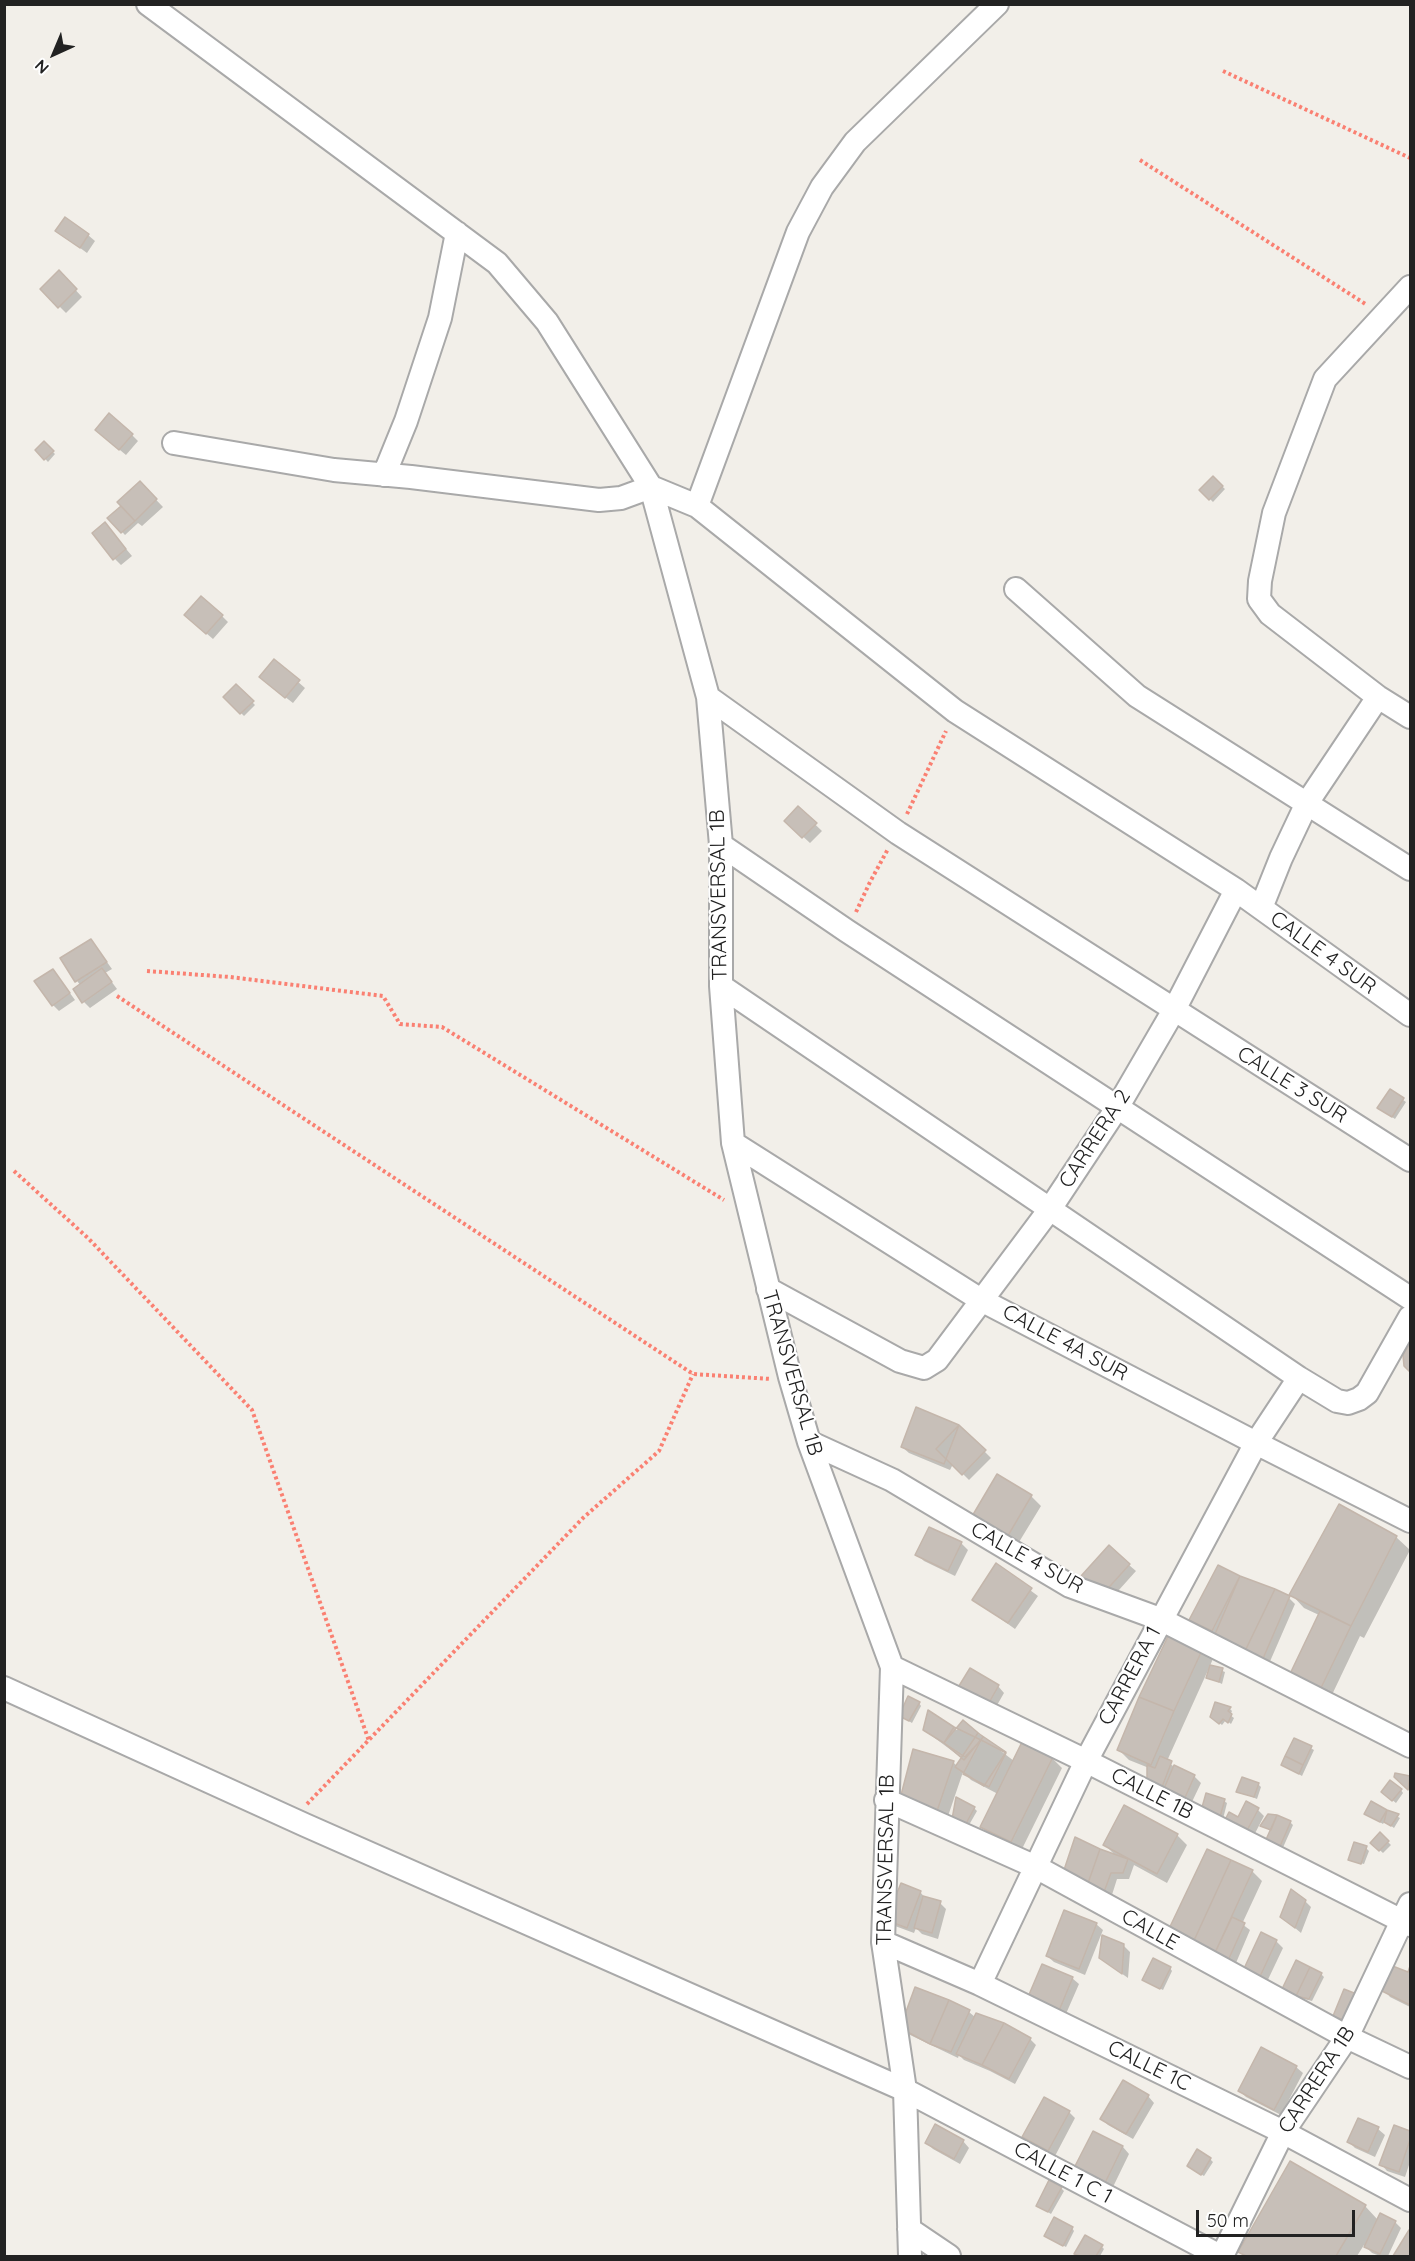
<!DOCTYPE html>
<style>
body{margin:0}
#map{position:relative;width:1415px;height:2261px;overflow:hidden;background:#f2efe9;font-family:Quicksand,sans-serif}
canvas{display:block}
.frame{position:absolute;inset:0;border:6px solid #222;pointer-events:none}
.north{position:absolute;left:24px;top:24px;width:60px;height:60px;-webkit-text-stroke:4px #fff;paint-order:stroke;rotate:224deg;font-size:16px;font-weight:700;line-height:24px;text-align:center;color:#222}
.north::after{content:'';display:block;margin:auto;width:21px;height:27px;background:#222;clip-path:polygon(50% 0,100% 100%,50% 72%,0 100%)}
.scale{position:absolute;left:1196px;top:2210px;width:159px;height:27px;box-sizing:border-box;border:3px solid #222;border-top:0;padding-left:8px;font-size:18px;line-height:21px;white-space:nowrap;color:#222;-webkit-text-stroke:4px #fff;paint-order:stroke}
</style>
<div id="map">
<canvas width="1415" height="2261"></canvas>
<div class="frame"></div>
<div class="north">N</div>
<div class="scale">50 m</div>
</div>
<script>
const context = document.querySelector('canvas').getContext('2d');
context.lineJoin = 'round';
function fill(path, color) {
  context.fillStyle = color;
  context.fill(path, 'evenodd');
}
function shape(rows) {
  const path = new Path2D();
  for (const r of rows) {
    path.moveTo(r[0], r[1]);
    for (let i = 2; i < r.length; i += 2) path.lineTo(r[i], r[i + 1]);
  }
  return path;
}
function strokePath(path, color, width, dash) {
  context.strokeStyle = color;
  context.lineWidth = width;
  context.lineCap = dash ? 'butt' : 'round';
  context.setLineDash(dash || []);
  context.stroke(path);
}
function write(font, color, halo, rows, align = 'center') {
  context.font = font + ' Quicksand,sans-serif';
  context.lineWidth = 4.5;
  context.setLineDash([]);
  context.textBaseline = 'middle';
  context.strokeStyle = halo;
  context.fillStyle = color;
  for (const [text, x, y, turn = 0] of rows) {
    context.save();
    context.translate(x, y);
    context.rotate((+turn || 0) * Math.PI / 180);
    context.textAlign = isNaN(turn) ? turn : align;
    if (halo) context.strokeText(text, 0, 0);
    context.fillText(text, 0, 0);
    context.restore();
  }
}
fill(shape([
 [57,231,88,235,95,241,87,253],
 [59,272,82,297,66,313,42,289],
 [132,435,138,441,126,455,103,436],
 [44,443,55,454,48,462,37,450],
 [1213,478,1225,489,1213,502,1201,490],
 [140,483,163,507,142,526,138,523,125,535,109,518,123,507],
 [111,531,132,556,121,565,115,559],
 [222,616,228,622,213,639,192,621],
 [274,661,305,688,293,703,267,683],
 [236,686,255,705,244,716,225,697],
 [798,808,822,831,810,843,786,821],
 [91,940,112,969,105,973,117,989,90,1008,84,1002,80,985,62,959],
 [53,970,75,1000,59,1011,53,1005],
 [1390,1091,1406,1102,1395,1119,1382,1110],
 [959,1426,991,1458,969,1480,953,1464,950,1470,909,1453,902,1447],
 [1031,1496,1041,1506,1016,1547,983,1528],
 [1396,1537,1410,1550,1364,1638,1360,1636,1329,1701,1300,1687,1319,1615,1304,1608,1291,1594],
 [961,1543,968,1550,955,1576,924,1561,917,1554],
 [996,1565,1038,1596,1015,1629,974,1600],
 [1129,1565,1136,1571,1110,1600,1090,1582],
 [1218,1567,1239,1578,1275,1591,1289,1598,1295,1604,1268,1666,1227,1644,1219,1636,1198,1626,1191,1620],
 [1173,1630,1214,1656,1210,1666,1225,1672,1222,1684,1208,1677,1211,1669,1209,1668,1167,1761,1173,1766,1194,1776,1201,1783,1190,1806,1151,1783,1149,1768,1129,1760,1119,1750],
 [998,1686,1004,1693,992,1714,956,1694],
 [919,1703,921,1706,912,1723,901,1716],
 [1230,1709,1232,1711,1230,1715,1234,1718,1231,1724,1226,1720,1222,1725,1215,1719],
 [963,1722,1014,1761,1052,1758,1062,1768,1021,1851,991,1837,982,1827,998,1794,971,1780,963,1772,946,1822,913,1805,953,1762,958,1767,963,1759,924,1730,957,1730],
 [1295,1739,1314,1750,1302,1776,1283,1765],
 [1396,1774,1410,1778,1410,1791,1395,1777],
 [1258,1784,1261,1787,1257,1799,1238,1791],
 [1401,1790,1403,1793,1396,1803,1385,1794],
 [1224,1801,1227,1803,1223,1819,1205,1813],
 [1371,1803,1400,1818,1394,1828,1385,1821,1383,1824,1366,1814],
 [974,1808,977,1811,965,1832,955,1827],
 [1258,1810,1264,1816,1251,1841,1239,1819],
 [1290,1822,1293,1825,1281,1852,1272,1831,1262,1826],
 [1380,1834,1391,1845,1383,1853,1372,1843],
 [1177,1835,1187,1845,1167,1883,1134,1865,1129,1879,1117,1879,1111,1898,1069,1885,1115,1855,1105,1845],
 [1366,1848,1369,1851,1364,1864,1349,1860],
 [1252,1871,1262,1881,1242,1924,1250,1930,1233,1970,1178,1945],
 [902,1885,921,1893,926,1899,940,1903,946,1909,938,1939,922,1934,916,1928,914,1933,895,1926,888,1920],
 [1305,1901,1311,1907,1301,1933,1282,1917],
 [1096,1924,1103,1930,1085,1975,1054,1962,1047,1956],
 [1262,1934,1276,1941,1283,1948,1264,1988,1249,1981],
 [1123,1945,1130,1952,1128,1978,1100,1958],
 [1170,1968,1172,1971,1163,1990,1147,1982],
 [1410,1970,1410,2007,1390,1997,1384,1990,1408,1974],
 [1321,1974,1324,1977,1312,2001,1300,1998,1286,1991],
 [1072,1978,1079,1984,1062,2023,1026,2004],
 [916,1989,969,2012,975,2017,1030,2039,1036,2045,1015,2084,990,2071,964,2060,959,2055,958,2058,908,2034,901,2027],
 [1296,2067,1303,2073,1281,2115,1246,2097,1240,2091],
 [1148,2096,1154,2103,1133,2139,1108,2125,1102,2119],
 [1069,2112,1075,2118,1055,2156,1030,2143,1024,2137],
 [1359,2120,1378,2129,1385,2135,1375,2157,1355,2148,1349,2142],
 [1395,2127,1410,2132,1410,2162,1405,2177,1387,2171,1381,2164],
 [1093,2133,1123,2147,1129,2154,1112,2189,1083,2174],
 [963,2141,969,2148,960,2164,933,2149,926,2142],
 [1210,2159,1213,2162,1204,2176,1192,2169],
 [1061,2188,1064,2191,1051,2214,1038,2206],
 [1365,2206,1378,2220,1395,2222,1401,2228,1388,2256,1380,2256,1372,2253,1364,2245,1357,2256,1245,2256,1240,2251],
 [1072,2228,1074,2231,1066,2247,1046,2236],
 [1409,2232,1410,2256,1395,2256],
 [1102,2247,1104,2249,1100,2256,1080,2256,1076,2253]
]), '#0003');
const building = shape([
 [65,217,89,234,80,248,55,231,65,217],
 [59,270,77,289,58,308,40,289,59,270],
 [109,413,133,434,119,450,95,430,109,413],
 [44,441,54,451,44,460,35,450,44,441],
 [1213,476,1223,486,1209,500,1199,490,1213,476],
 [140,481,157,499,135,521,117,502,140,481],
 [121,506,135,521,121,533,107,518,121,506],
 [105,522,126,549,113,560,92,533,105,522],
 [201,596,223,615,206,634,184,615,201,596],
 [274,659,300,680,285,698,259,677,274,659],
 [236,684,254,701,240,714,223,697,236,684],
 [798,806,817,823,802,838,784,821,798,806],
 [91,939,107,962,75,982,60,958,91,939],
 [102,968,112,982,82,1003,73,989,102,968],
 [53,969,70,993,52,1006,34,981,53,969],
 [1390,1089,1404,1098,1392,1117,1377,1108,1390,1089],
 [1410,1343,1410,1372,1404,1366,1403,1355,1410,1343],
 [916,1407,959,1425,944,1464,901,1447,916,1407],
 [959,1425,986,1450,962,1475,936,1449,959,1425],
 [997,1474,1032,1495,1006,1539,971,1518,997,1474],
 [1339,1504,1397,1536,1351,1626,1289,1595,1339,1504],
 [929,1527,962,1542,948,1571,915,1555,929,1527],
 [1109,1545,1130,1564,1102,1595,1081,1576,1109,1545],
 [996,1563,1032,1588,1008,1623,972,1600,996,1563],
 [1218,1565,1240,1576,1212,1631,1189,1620,1218,1565],
 [1240,1576,1275,1589,1245,1651,1215,1634,1240,1576],
 [1275,1589,1290,1596,1262,1661,1245,1651,1275,1589],
 [1320,1611,1351,1626,1319,1692,1288,1678,1320,1611],
 [1172,1628,1205,1644,1174,1711,1139,1697,1172,1628],
 [1210,1665,1223,1668,1219,1682,1206,1678,1210,1665],
 [970,1668,999,1685,986,1708,954,1694,970,1668],
 [908,1696,920,1702,909,1721,899,1716,908,1696],
 [1139,1697,1174,1711,1151,1765,1117,1750,1139,1697],
 [1215,1702,1231,1707,1228,1711,1232,1714,1228,1723,1223,1719,1219,1724,1210,1717,1215,1702],
 [928,1710,954,1727,944,1743,923,1730,928,1710],
 [963,1720,983,1737,964,1760,944,1743,963,1720],
 [954,1727,981,1740,965,1757,944,1743,954,1727],
 [978,1733,1006,1752,984,1786,955,1767,978,1733],
 [1294,1738,1312,1746,1303,1765,1285,1756,1294,1738],
 [981,1740,1006,1753,989,1787,963,1774,981,1740],
 [1022,1742,1053,1757,1011,1842,980,1827,1022,1742],
 [913,1749,954,1761,936,1814,901,1795,913,1749],
 [1160,1756,1172,1761,1162,1787,1147,1781,1147,1765,1155,1768,1160,1756],
 [1285,1756,1303,1765,1299,1774,1281,1765,1285,1756],
 [1174,1765,1195,1775,1184,1800,1163,1791,1174,1765],
 [1395,1773,1410,1776,1408,1790,1394,1777,1395,1773],
 [1242,1777,1259,1783,1254,1797,1236,1792,1242,1777],
 [1390,1780,1402,1789,1392,1801,1381,1792,1390,1780],
 [1206,1793,1225,1799,1220,1817,1201,1811,1206,1793],
 [956,1797,975,1807,962,1831,951,1825,956,1797],
 [1246,1801,1259,1808,1244,1836,1223,1824,1229,1812,1238,1817,1246,1801],
 [1371,1801,1387,1810,1380,1822,1364,1814,1371,1801],
 [1124,1805,1178,1834,1157,1874,1103,1845,1124,1805],
 [1387,1810,1399,1814,1391,1826,1384,1822,1387,1810],
 [1268,1814,1277,1815,1271,1830,1260,1826,1268,1814],
 [1277,1815,1291,1821,1278,1851,1264,1844,1277,1815],
 [1380,1832,1389,1841,1379,1851,1370,1843,1380,1832],
 [1075,1837,1100,1849,1087,1886,1061,1879,1075,1837],
 [1354,1842,1367,1846,1361,1864,1348,1860,1354,1842],
 [1100,1849,1128,1859,1123,1873,1111,1873,1104,1892,1087,1886,1100,1849],
 [1207,1849,1231,1860,1191,1947,1166,1935,1207,1849],
 [1231,1860,1253,1870,1213,1957,1191,1947,1231,1860],
 [901,1883,921,1891,907,1928,886,1920,901,1883],
 [1291,1889,1306,1900,1295,1928,1280,1917,1291,1889],
 [923,1896,941,1901,932,1933,914,1928,923,1896],
 [1064,1910,1097,1923,1079,1969,1046,1956,1064,1910],
 [1232,1917,1245,1923,1226,1965,1213,1957,1232,1917],
 [1261,1932,1277,1940,1257,1983,1241,1975,1261,1932],
 [1102,1935,1124,1944,1122,1974,1099,1958,1102,1935],
 [1153,1958,1171,1967,1160,1989,1142,1980,1153,1958],
 [1296,1960,1310,1967,1296,1996,1282,1989,1296,1960],
 [1042,1964,1073,1977,1056,2018,1025,2004,1042,1964],
 [1390,1965,1408,1972,1410,1966,1410,2005,1382,1991,1390,1965],
 [1310,1967,1322,1973,1309,1999,1296,1996,1310,1967],
 [915,1987,949,2000,930,2044,900,2028,915,1987],
 [1344,1989,1359,1995,1349,2022,1333,2016,1344,1989],
 [949,2000,970,2010,951,2052,930,2044,949,2000],
 [976,2013,1004,2023,982,2065,956,2054,976,2013],
 [1004,2023,1031,2038,1009,2079,982,2065,1004,2023],
 [1261,2047,1297,2066,1274,2110,1238,2091,1261,2047],
 [1123,2080,1149,2095,1126,2134,1100,2119,1123,2080],
 [1044,2097,1070,2111,1048,2151,1022,2137,1044,2097],
 [1358,2118,1379,2127,1368,2152,1347,2142,1358,2118],
 [935,2124,964,2140,954,2159,925,2143,935,2124],
 [1394,2125,1410,2131,1410,2140,1399,2172,1379,2165,1394,2125],
 [1093,2131,1123,2146,1105,2183,1074,2168,1093,2131],
 [1197,2149,1211,2158,1201,2175,1187,2166,1197,2149],
 [1290,2161,1366,2205,1336,2256,1246,2256,1238,2252,1290,2161],
 [1049,2180,1062,2187,1048,2212,1036,2206,1049,2180],
 [1380,2213,1396,2221,1380,2254,1364,2247,1380,2213],
 [1054,2217,1073,2227,1063,2246,1044,2236,1054,2217],
 [1409,2230,1410,2231,1410,2256,1393,2256,1409,2230],
 [1085,2235,1103,2245,1096,2256,1080,2256,1074,2254,1085,2235]
]);
fill(building, '#c7bfb8');
strokePath(building, '#c4b6ab', 1.5);
const minor = shape([
 [148,4,497,263,547,322,651,487,697,506,955,711,1236,890,1410,1015],
 [1410,287,1325,379,1274,513,1260,581,1259,599,1270,614,1378,697,1410,717],
 [174,443,334,470,411,477,599,500,621,498,651,487],
 [384,475,406,421,440,318,457,233],
 [651,487,708,697,721,845,721,986,733,1143,790,1377,809,1442,892,1667,883,1942,905,2090,910,2256],
 [697,506,798,232,822,187,855,142,997,4],
 [1016,589,1137,696,1410,869],
 [708,697,898,833,1410,1160],
 [721,845,847,931,1410,1298],
 [1261,908,1281,858,1307,803,1378,697],
 [721,986,1299,1378,1337,1401,1348,1403,1359,1399,1367,1393,1410,1317],
 [733,1143,981,1300,1256,1443,1410,1521],
 [768,1289,900,1361,924,1368,937,1360,1050,1209,1117,1108,1174,1010,1236,890],
 [809,1442,892,1480,1070,1586,1160,1619,1410,1746],
 [892,1667,1086,1761,1410,1925],
 [4,1688,305,1825,905,2090,1220,2256],
 [886,1800,1036,1867,1347,2037,1410,2067],
 [883,1942,980,1984,1283,2132,1410,2200],
 [980,1984,1086,1761,1256,1443,1299,1378],
 [909,2229,949,2256],
 [1222,2256,1283,2132,1347,2037,1410,1904]
]);
strokePath(minor, '#a9a9a9', 26);
strokePath(shape([
 [1223,71,1410,158],
 [1140,160,1367,305],
 [907,814,946,731],
 [856,912,870,882,888,849],
 [147,971,230,977,383,996,400,1024,442,1027,724,1200],
 [117,996,693,1374,771,1379],
 [14,1171,88,1238,252,1410,369,1741],
 [307,1804,583,1518,659,1451,693,1374]
]), '#fa8072', 4, [3, 3]);
strokePath(minor, '#fff', 22);
write('21px', '#222', '#fff', [
 ["TRANSVERSAL 1B",719,895,-91],
 ["CALLE 4 SUR",1323,953,36],
 ["CALLE 3 SUR",1292,1085,32],
 ["CARRERA 2",1095,1139,-57],
 ["CALLE 4A SUR",1065,1343,28],
 ["TRANSVERSAL 1B",792,1373,74],
 ["CALLE 4 SUR",1027,1558,29],
 ["CARRERA 1",1130,1676,-62],
 ["CALLE 1B",1152,1794,27],
 ["TRANSVERSAL 1B",886,1860,-89],
 ["CALLE",1150,1930,29],
 ["CALLE 1C",1149,2066,26],
 ["CARRERA 1B",1317,2080,-57],
 ["CALLE 1 C 1",1063,2173,28]
]);
</script>
